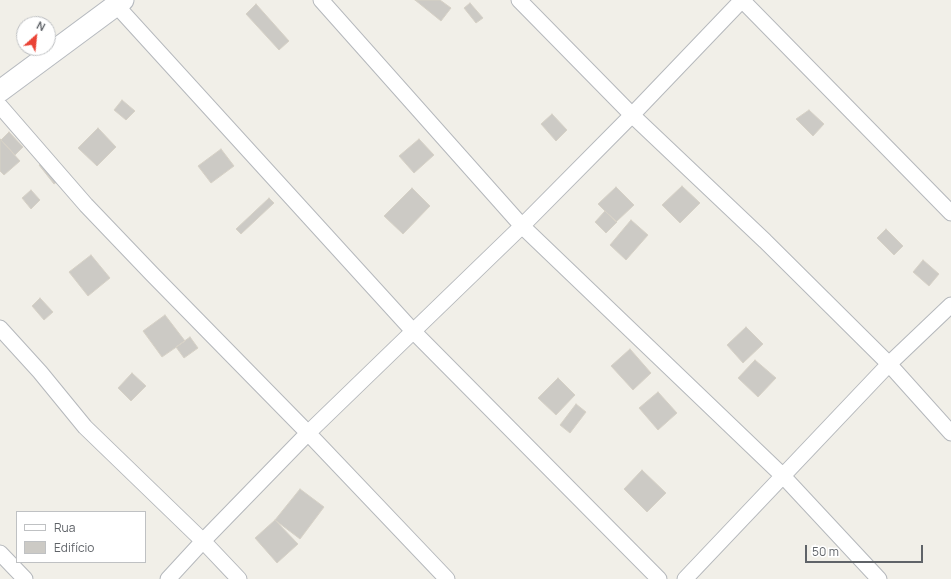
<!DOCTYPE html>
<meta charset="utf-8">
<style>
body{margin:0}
#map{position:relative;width:951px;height:579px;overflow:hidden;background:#f1efe8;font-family:Manrope,sans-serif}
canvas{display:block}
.legend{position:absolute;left:16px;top:511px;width:130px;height:52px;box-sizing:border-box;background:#fff;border:1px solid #bfc1c3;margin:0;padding:5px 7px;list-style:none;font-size:12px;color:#5f6368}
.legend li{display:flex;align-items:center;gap:8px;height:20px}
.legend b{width:20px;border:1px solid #bfc1c3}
.north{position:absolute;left:16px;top:16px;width:40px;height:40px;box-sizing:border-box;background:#fff;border:1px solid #bfc1c3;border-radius:50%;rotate:27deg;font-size:11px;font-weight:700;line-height:16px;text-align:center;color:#5f6368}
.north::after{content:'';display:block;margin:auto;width:14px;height:18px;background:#ea4335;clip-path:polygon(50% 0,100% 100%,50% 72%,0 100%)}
.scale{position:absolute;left:805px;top:545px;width:118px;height:18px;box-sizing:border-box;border:2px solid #5f6368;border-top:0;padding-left:5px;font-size:12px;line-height:14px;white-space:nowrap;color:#5f6368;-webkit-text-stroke:3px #fff;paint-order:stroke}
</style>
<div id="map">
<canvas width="951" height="579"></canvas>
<ul class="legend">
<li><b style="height:5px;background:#fff"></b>Rua</li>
<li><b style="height:11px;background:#cccac5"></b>Edifício</li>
</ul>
<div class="north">N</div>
<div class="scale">50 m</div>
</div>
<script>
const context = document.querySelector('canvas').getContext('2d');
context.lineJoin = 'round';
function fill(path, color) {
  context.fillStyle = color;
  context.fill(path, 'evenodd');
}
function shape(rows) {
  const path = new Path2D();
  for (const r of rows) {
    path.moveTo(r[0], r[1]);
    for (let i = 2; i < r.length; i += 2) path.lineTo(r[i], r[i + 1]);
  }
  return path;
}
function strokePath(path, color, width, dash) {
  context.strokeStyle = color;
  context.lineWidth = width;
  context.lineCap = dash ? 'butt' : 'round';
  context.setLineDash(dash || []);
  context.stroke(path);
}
const building = shape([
 [415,0,440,0,451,8,441,21,415,0],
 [470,3,483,18,476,23,464,8,470,3],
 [256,4,289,41,279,50,246,14,256,4],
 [122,100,135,111,126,120,114,110,122,100],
 [809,110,824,124,813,136,796,119,809,110],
 [552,114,567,130,556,141,541,124,552,114],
 [98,128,116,147,97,166,78,148,98,128],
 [9,132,23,147,15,155,1,140,9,132],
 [0,139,20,161,4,175,0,171,0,139],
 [419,139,434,155,414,173,399,156,419,139],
 [221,149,234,166,211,183,198,166,221,149],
 [46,160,61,179,54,184,39,165,46,160],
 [682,186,700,203,680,223,662,205,682,186],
 [616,187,634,205,616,222,598,204,616,187],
 [412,188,430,206,403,234,384,216,412,188],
 [31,190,40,200,31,209,22,198,31,190],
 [269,198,274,203,241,234,236,229,269,198],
 [605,211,617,222,606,233,595,222,605,211],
 [631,220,648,235,626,260,610,245,631,220],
 [886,229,903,246,894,255,877,238,886,229],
 [91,255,110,278,88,296,69,272,91,255],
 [923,260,939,274,929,286,913,272,923,260],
 [40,298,53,312,44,320,32,306,40,298],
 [165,315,185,341,162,357,143,331,165,315],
 [746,327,763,344,743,363,727,345,746,327],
 [190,337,198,348,184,358,176,347,190,337],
 [630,349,651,373,633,390,611,366,630,349],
 [755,360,776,378,758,397,738,378,755,360],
 [132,373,146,386,131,401,118,388,132,373],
 [558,378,575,395,556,415,538,398,558,378],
 [658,392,677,413,658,430,639,408,658,392],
 [576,404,586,412,570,433,560,425,576,404],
 [642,470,666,493,647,512,624,489,642,470],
 [300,489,324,507,300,539,275,520,300,489],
 [275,520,298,544,277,563,255,538,275,520]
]);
fill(building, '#cccac5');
strokePath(building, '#d6d1c6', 1);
const street = shape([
 [321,0,522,226,783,476,879,579],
 [519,0,632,115,765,241,889,364,951,433],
 [742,0,951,213],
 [116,5,413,331,659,579],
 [0,106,86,205,152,274,308,433,447,579],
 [0,328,40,372,85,427,203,541,239,579],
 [0,553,25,579],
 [168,579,203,541,308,433,522,226,632,115,742,0],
 [685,579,889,364,951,305]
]);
const secondary = shape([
 [0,91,123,0]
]);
strokePath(street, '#b5b8bc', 17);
strokePath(secondary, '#b6babf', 23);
strokePath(street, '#fff', 15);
strokePath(secondary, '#fff', 21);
</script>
